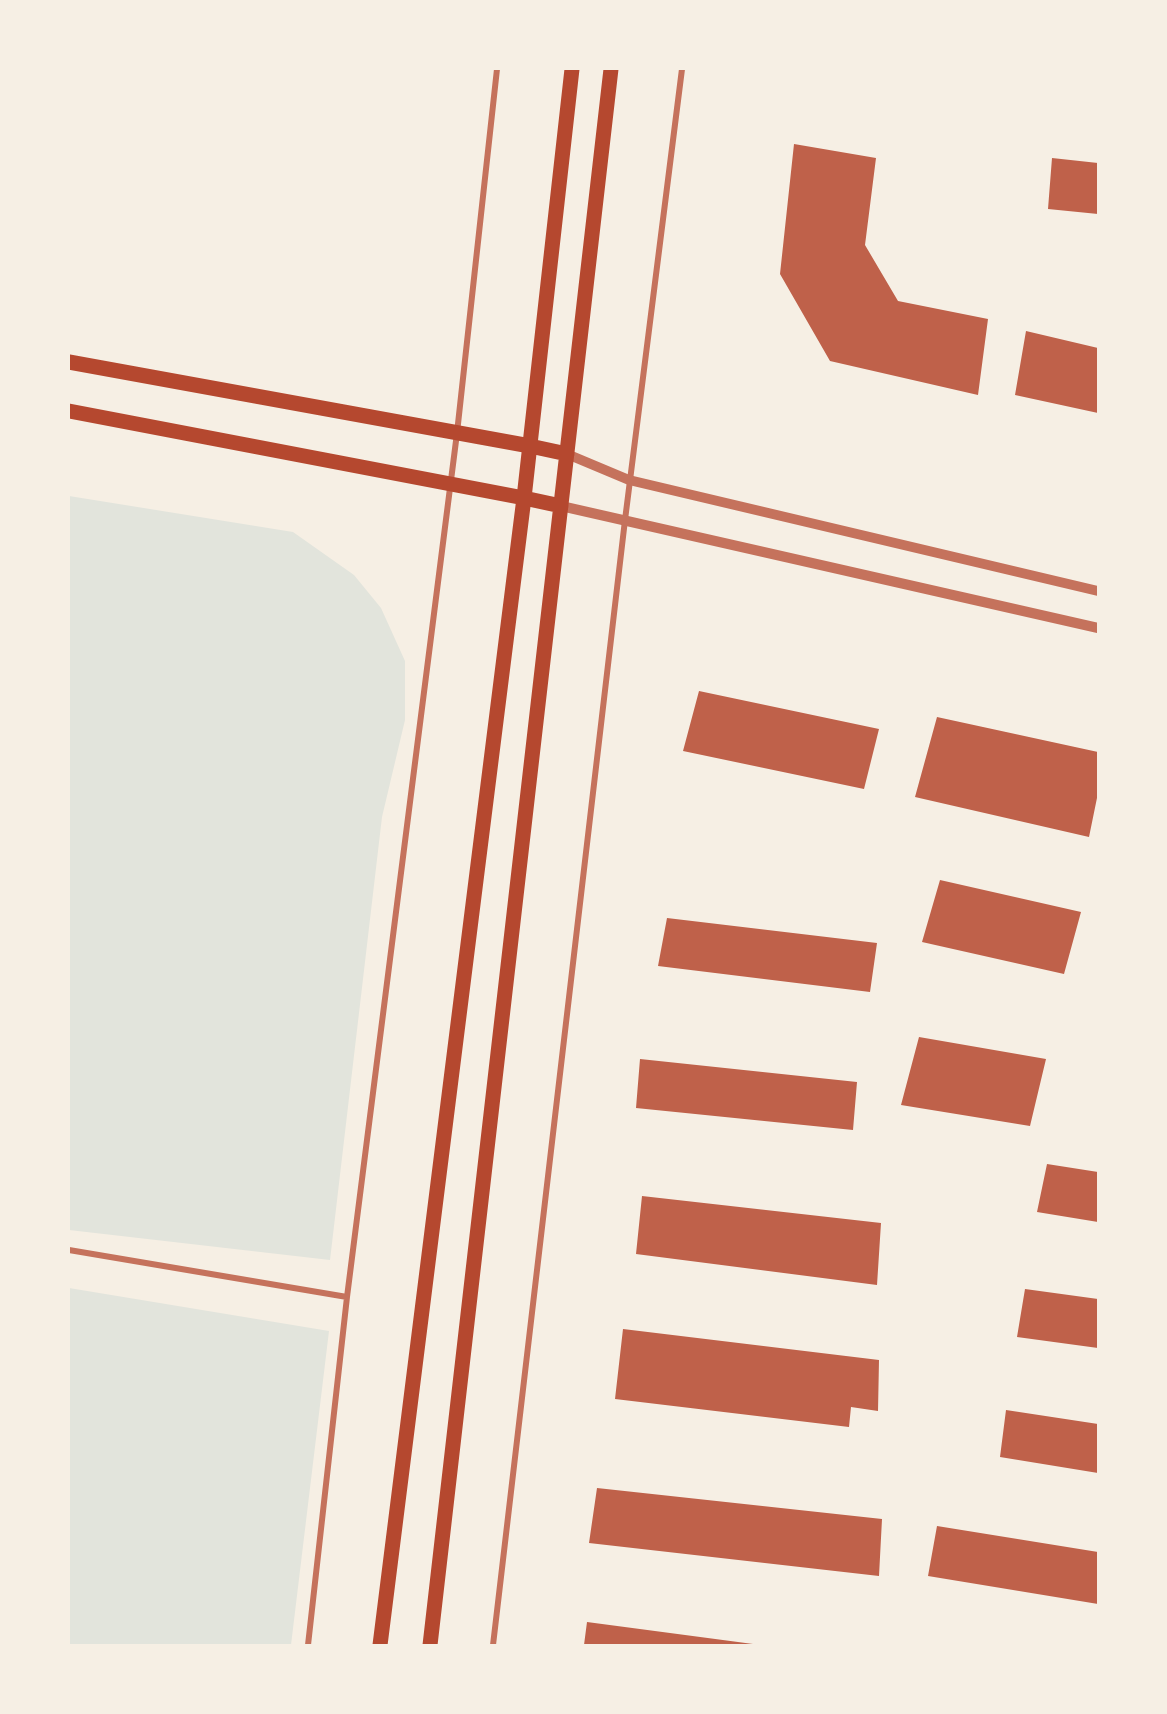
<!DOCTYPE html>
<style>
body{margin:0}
#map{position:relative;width:1167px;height:1714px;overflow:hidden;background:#f6efe4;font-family:"Public Sans",sans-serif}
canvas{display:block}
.frame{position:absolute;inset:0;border:70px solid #f6efe4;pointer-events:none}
</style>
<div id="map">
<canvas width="1167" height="1714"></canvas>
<div class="frame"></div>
</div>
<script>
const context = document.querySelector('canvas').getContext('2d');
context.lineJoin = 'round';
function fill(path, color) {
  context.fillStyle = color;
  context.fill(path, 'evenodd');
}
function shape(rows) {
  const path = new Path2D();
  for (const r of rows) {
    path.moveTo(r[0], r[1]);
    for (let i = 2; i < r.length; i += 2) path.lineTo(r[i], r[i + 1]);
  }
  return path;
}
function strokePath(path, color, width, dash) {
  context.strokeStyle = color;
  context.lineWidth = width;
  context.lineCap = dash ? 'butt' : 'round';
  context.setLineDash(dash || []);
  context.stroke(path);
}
fill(shape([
 [69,496,293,532,354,575,381,608,405,661,405,720,382,817,330,1260,69,1230],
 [69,1288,329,1331,291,1645,69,1645]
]), '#e2e4dc');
fill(shape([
 [794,144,876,158,865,245,898,301,988,319,978,395,830,361,780,274],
 [1052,158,1098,163,1098,214,1048,209],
 [1026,331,1098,348,1098,413,1015,395],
 [699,691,879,729,864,789,683,751],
 [937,717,1098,752,1098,793,1089,837,915,797],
 [940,880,1081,912,1064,974,922,942],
 [667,918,877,943,870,992,658,966],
 [919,1037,1046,1059,1030,1126,901,1105],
 [640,1059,857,1082,853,1130,636,1108],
 [1047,1164,1098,1172,1098,1222,1037,1212],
 [642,1196,881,1223,877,1285,636,1254],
 [1025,1289,1098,1299,1098,1348,1017,1337],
 [623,1329,879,1360,878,1411,851,1407,849,1427,615,1399],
 [1006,1410,1098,1424,1098,1473,1000,1457],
 [597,1488,882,1519,879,1576,589,1543],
 [937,1526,1098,1552,1098,1604,928,1576],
 [587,1622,753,1644,752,1645,584,1645]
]), '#bf614a');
strokePath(shape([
 [69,1250,347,1297],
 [308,1645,347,1297,457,433,497,69],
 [493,1645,625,520,682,69]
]), '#c5725c', 6);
strokePath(shape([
 [567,454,629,480,1098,591],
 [561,506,1098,628]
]), '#c5725c', 10);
strokePath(shape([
 [69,362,530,446,567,454],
 [69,411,524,498,561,506],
 [380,1645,524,498,572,69],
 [430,1645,611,69]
]), '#b5482f', 15);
</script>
